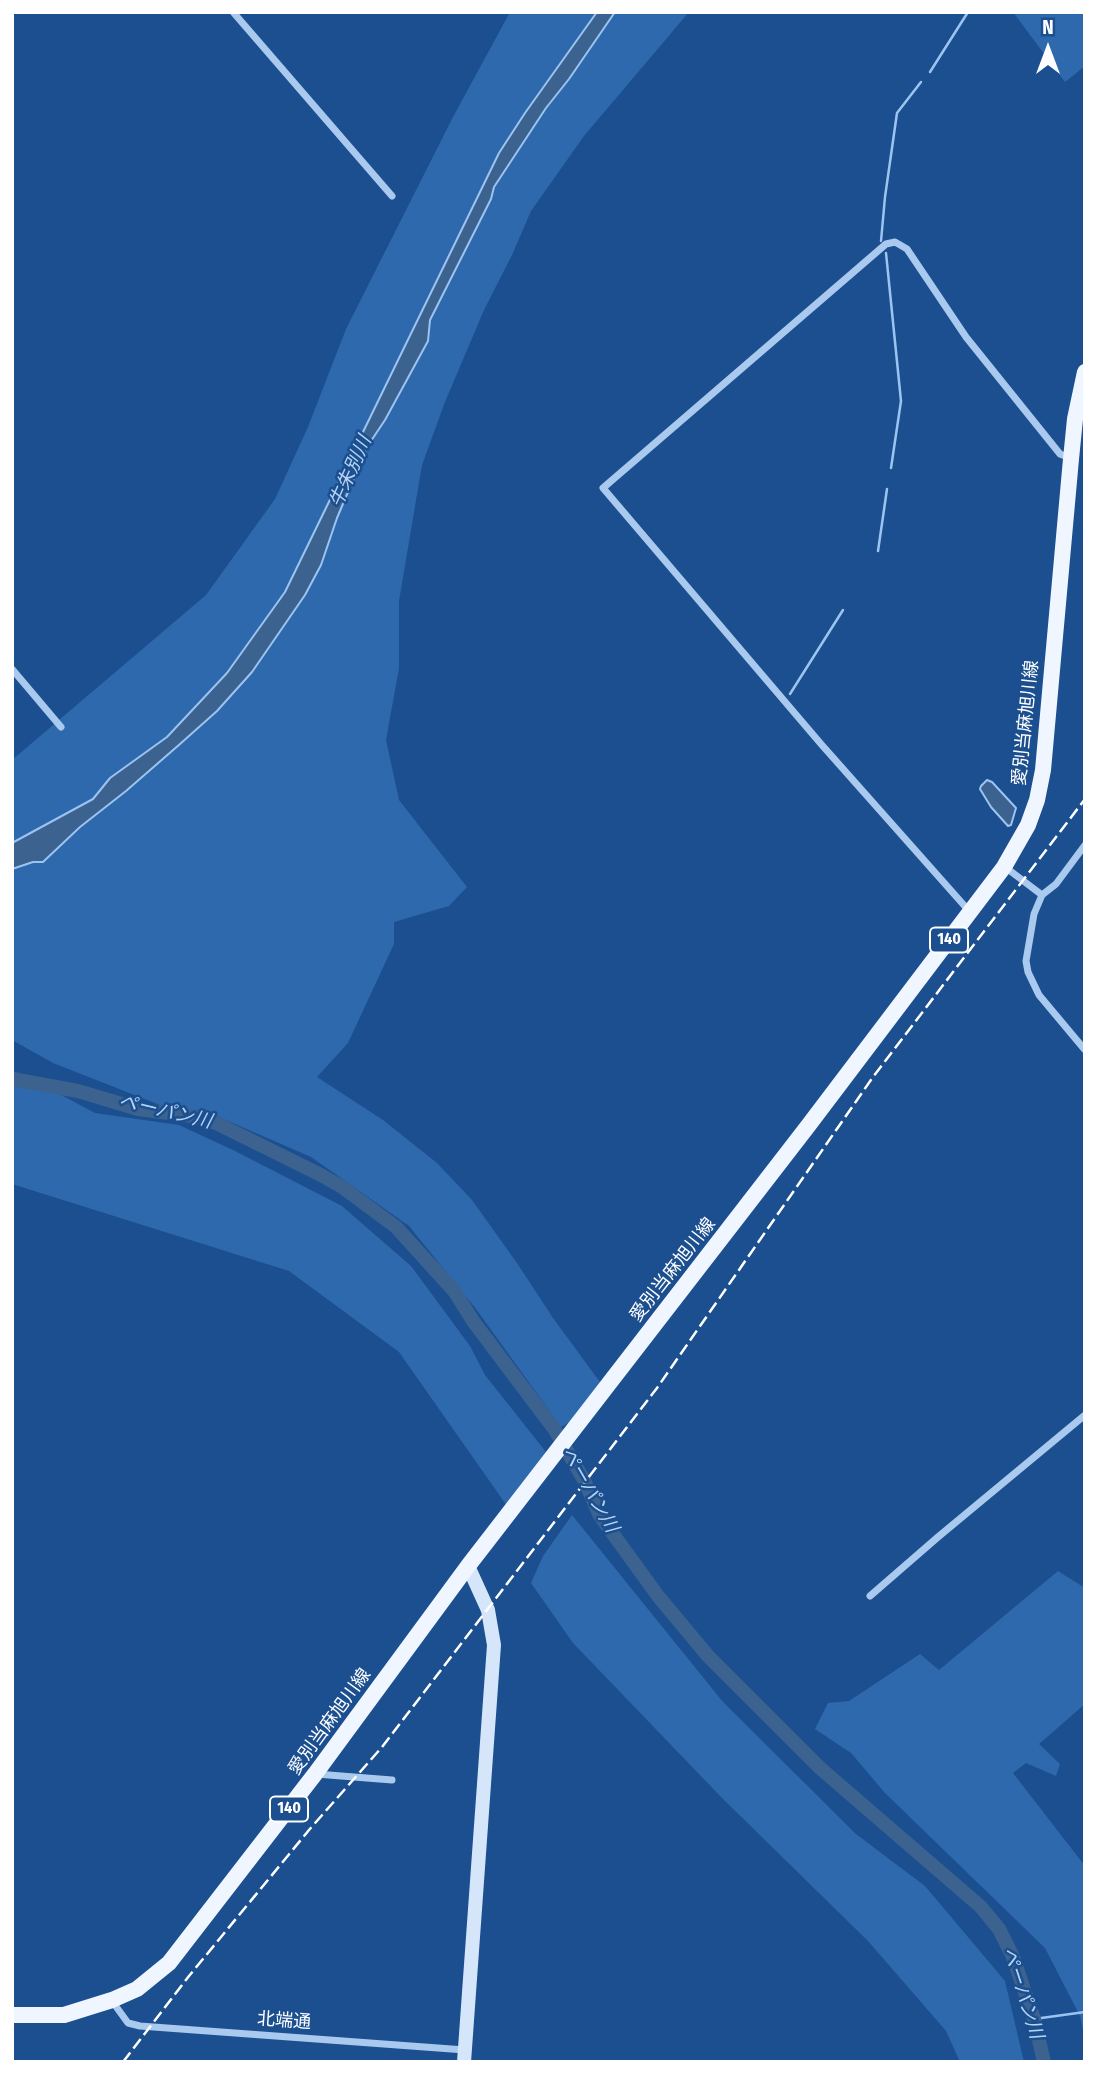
<!DOCTYPE html>
<meta charset="utf-8">
<style>
body{margin:0}
#map{position:relative;width:1097px;height:2074px;overflow:hidden;background:#1b4f8f;font-family:"Fira Sans Condensed",sans-serif}
canvas{display:block}
.frame{position:absolute;inset:0;border:14px solid #fff;pointer-events:none}
.north{position:absolute;left:1013px;top:14px;width:70px;height:70px;-webkit-text-stroke:5px #1b4f8f;paint-order:stroke;rotate:0deg;font-size:19px;font-weight:700;line-height:28px;text-align:center;color:#fff}
.north::after{content:'';display:block;margin:auto;width:24px;height:32px;background:#fff;clip-path:polygon(50% 0,100% 100%,50% 72%,0 100%)}
</style>
<div id="map">
<canvas width="1097" height="2074"></canvas>
<div class="frame"></div>
<div class="north">N</div>
</div>
<script>
const context = document.querySelector('canvas').getContext('2d');
context.lineJoin = 'round';
function fill(path, color) {
  context.fillStyle = color;
  context.fill(path, 'evenodd');
}
function shape(rows) {
  const path = new Path2D();
  for (const r of rows) {
    path.moveTo(r[0], r[1]);
    for (let i = 2; i < r.length; i += 2) path.lineTo(r[i], r[i + 1]);
  }
  return path;
}
function strokePath(path, color, width, dash) {
  context.strokeStyle = color;
  context.lineWidth = width;
  context.lineCap = dash ? 'butt' : 'round';
  context.setLineDash(dash || []);
  context.stroke(path);
}
function write(font, color, halo, rows, align = 'center') {
  context.font = font + ' "Fira Sans Condensed","Noto Sans JP",sans-serif';
  context.lineWidth = 5;
  context.setLineDash([]);
  context.textBaseline = 'middle';
  context.strokeStyle = halo;
  context.fillStyle = color;
  for (const [text, x, y, turn = 0] of rows) {
    context.save();
    context.translate(x, y);
    context.rotate((+turn || 0) * Math.PI / 180);
    context.textAlign = isNaN(turn) ? turn : align;
    if (halo) context.strokeText(text, 0, 0);
    context.fillText(text, 0, 0);
    context.restore();
  }
}
fill(shape([
 [510,12,597,12,525,113,499,153,285,592,227,673,167,737,110,778,93,799,12,843,12,760,206,595,275,499,308,427,346,329,453,117],
 [615,12,689,12,584,136,531,211,512,255,484,310,445,402,422,465,399,601,399,668,386,740,399,800,467,887,449,906,394,922,394,944,348,1043,317,1077,383,1120,437,1163,472,1200,517,1263,553,1318,600,1382,572,1421,561,1427,476,1309,409,1226,358,1190,311,1157,205,1111,165,1107,53,1063,12,1040,12,869,33,862,44,862,80,827,126,791,217,711,337,518,367,447,385,420,428,341,430,320,491,200,494,187,546,108,569,79],
 [1013,12,1085,12,1085,66,1065,82],
 [12,1071,22,1074,95,1113,179,1125,235,1151,342,1206,411,1266,470,1346,485,1375,546,1452,507,1506,399,1352,289,1271,12,1184],
 [572,1515,723,1702,856,1834,925,1886,1005,1981,1024,2062,960,2062,946,2031,868,1941,722,1798,573,1643,531,1583,543,1556],
 [1058,1571,1085,1588,1085,1704,1039,1744,1060,1764,1056,1776,1026,1763,1013,1773,1085,1866,1085,2039,1080,2016,1045,1948,885,1793,851,1753,815,1729,828,1703,849,1701,920,1654,939,1670]
]), '#2e69ad');
const water = shape([
 [597,12,615,12,569,79,546,108,494,187,491,199,430,320,428,341,385,420,367,447,337,518,321,565,305,595,252,672,217,711,180,744,126,791,80,827,43,862,33,862,12,869,12,843,93,799,110,778,167,737,227,673,285,592,499,153,525,113,597,12],
 [987,780,992,782,1016,808,1011,825,1008,826,991,807,980,789,981,786,987,780]
]);
fill(water, '#3c6290');
strokePath(water, '#9cc4f0', 2);
strokePath(shape([
 [930,72,968,12],
 [881,241,885,197,897,113,921,82],
 [886,253,901,401,891,468],
 [878,551,887,489],
 [790,694,843,610],
 [1034,2019,1085,2012]
]), '#9cc4f0', 2.5);
strokePath(shape([
 [12,1079,78,1091,138,1109,191,1116,216,1123,321,1175,342,1187,396,1227,455,1292,473,1321,555,1430,584,1480,600,1516,658,1596,708,1656,820,1768,981,1907,999,1929,1013,1957,1034,2019,1044,2062]
]), '#3c6290', 14);
strokePath(shape([
 [233,12,392,196],
 [12,669,61,727],
 [1085,845,1056,884,1042,895,1034,914,1026,961,1028,972,1039,995,1085,1050],
 [1005,867,1042,895],
 [970,912,821,744,603,488,886,244,895,242,907,249,966,337,1060,454,1070,458],
 [870,1596,938,1537,1085,1415],
 [316,1774,392,1780],
 [112,2001,128,2023,140,2026,465,2050]
]), '#a9c9ee', 7);
strokePath(shape([
 [464,2062,494,1645,488,1610,468,1566]
]), '#d6e6fa', 14);
strokePath(shape([
 [12,2015,64,2015,112,2000,137,1989,169,1963,315,1774,468,1566,808,1126,1004,867,1028,825,1037,800,1043,770,1071,459,1075,419,1085,372]
]), '#f0f6ff', 16);
strokePath(shape([
 [123,2062,189,1976,309,1830,382,1747,657,1388,873,1077,1085,799]
]), '#fff', 2.5, [12, 5]);
for (const [x, y, w] of [
 [949,940,38],
 [289,1809,38]
]) {
  const box = new Path2D();
  box.roundRect(x - w / 2, y - 12.5, w, 25, 5);
  context.fillStyle = '#1b4f8f';
  context.fill(box);
  strokePath(box, '#fff', 2);
}
write('bold 16px', '#fff', null, [
 ["140",949,940],
 ["140",289,1809]
]);
write('18px', '#fff', '#1b4f8f', [
 ["愛別当麻旭川線",1026,723,-84],
 ["愛別当麻旭川線",673,1270,-52],
 ["愛別当麻旭川線",330,1722,-54],
 ["北端通",284,2021,4]
]);
write('italic 19px', '#b5d3f5', '#1b4f8f', [
 ["牛朱別川",351,472,-66],
 ["ペーパン川",165,1112,13],
 ["ペーパン川",589,1490,60],
 ["ペーパン川",1022,1993,72]
]);
</script>
